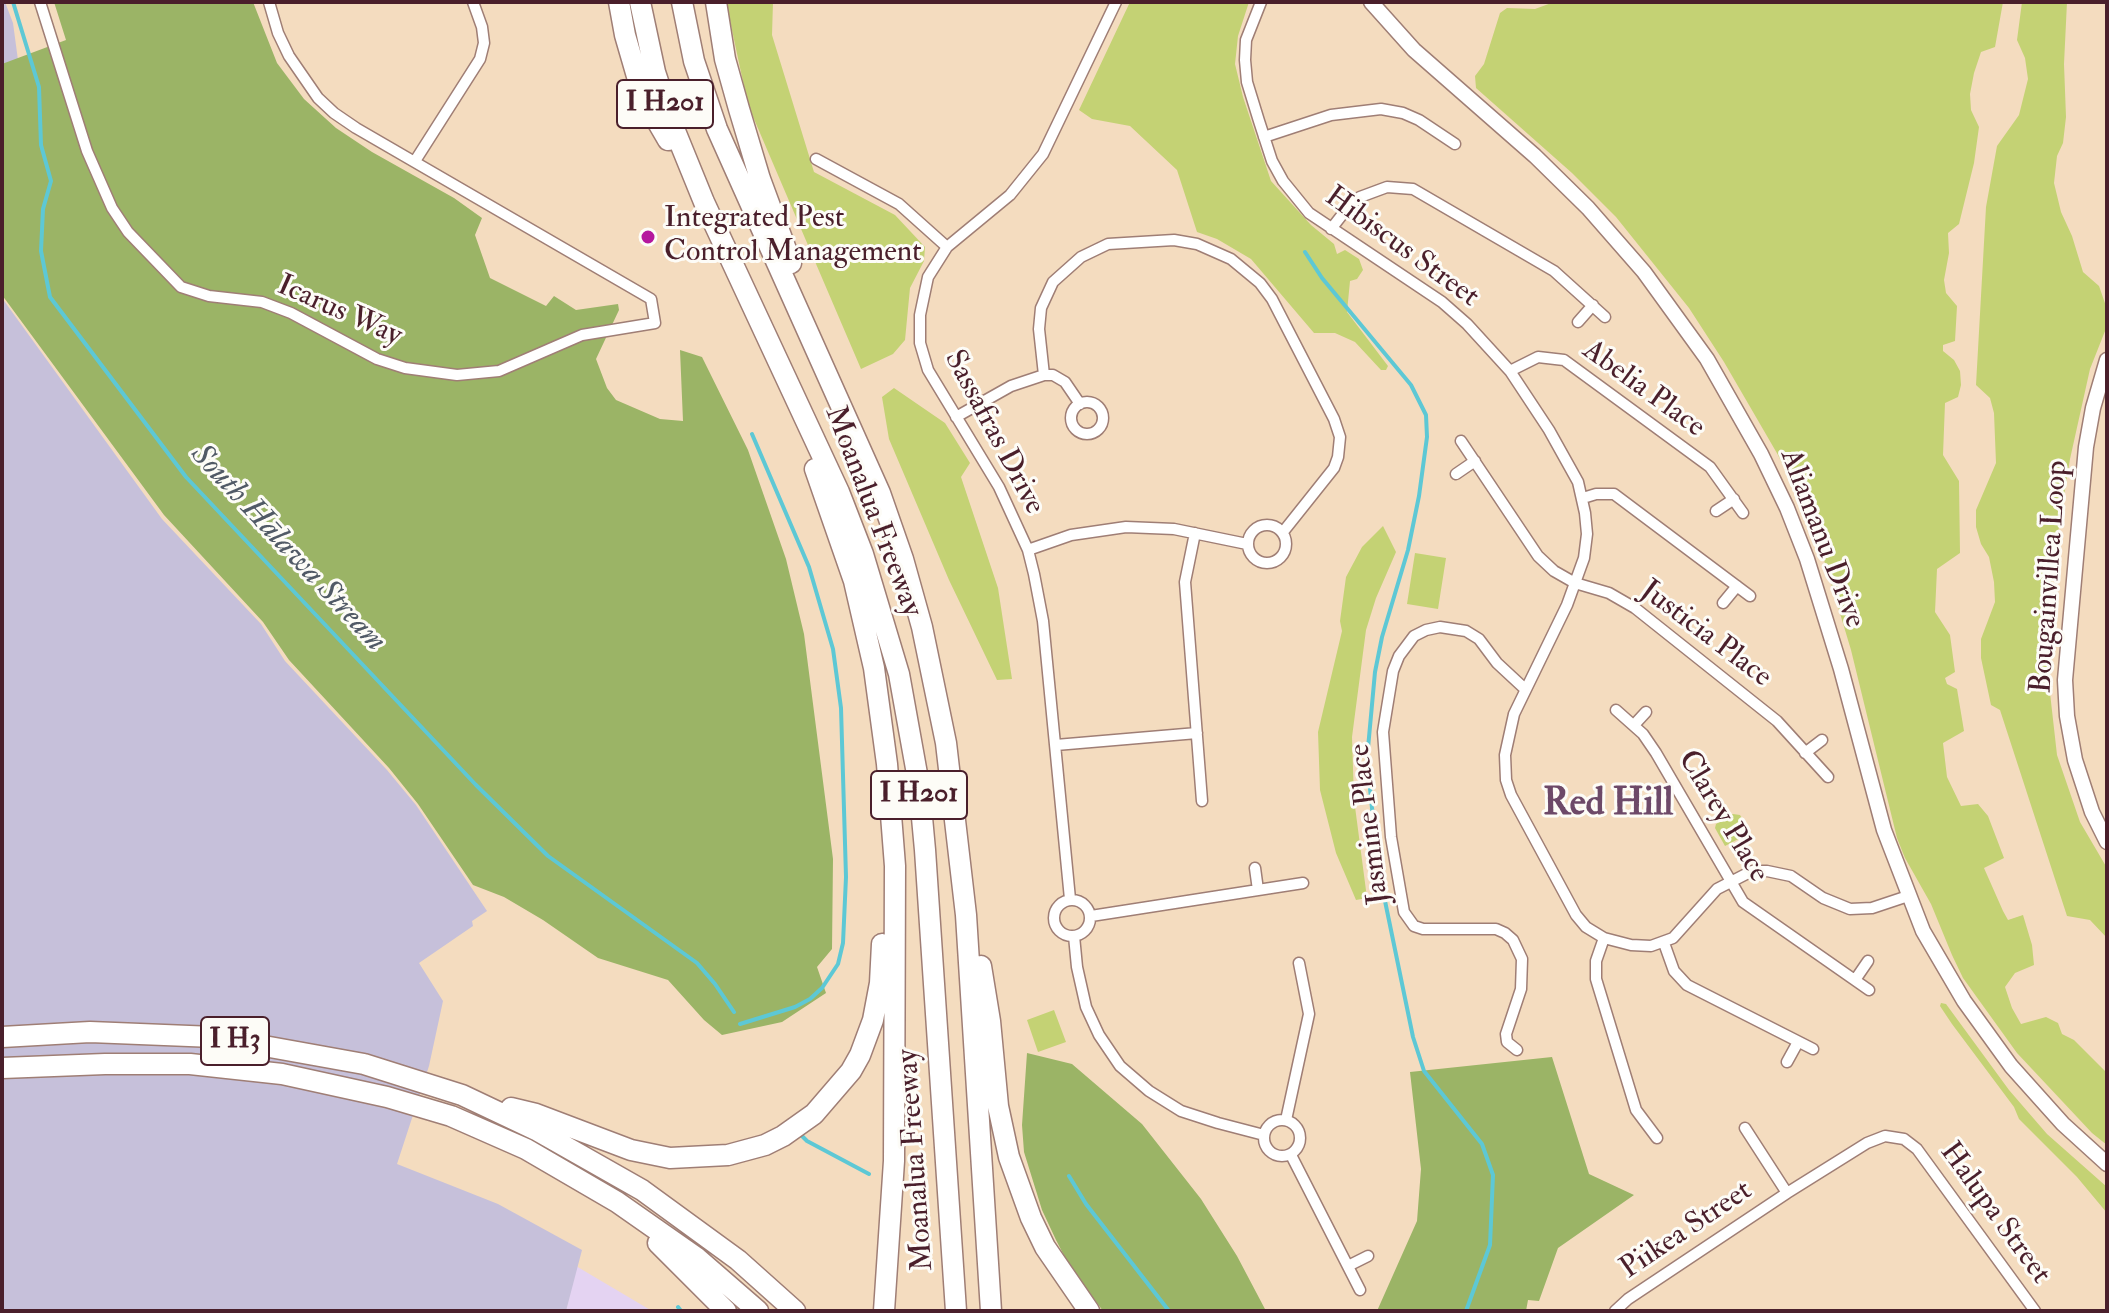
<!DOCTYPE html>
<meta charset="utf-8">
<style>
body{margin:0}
#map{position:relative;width:2109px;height:1313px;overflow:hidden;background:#f4dcbf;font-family:"IM FELL Double Pica",serif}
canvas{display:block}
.frame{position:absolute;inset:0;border:4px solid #4a1f2b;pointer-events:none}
</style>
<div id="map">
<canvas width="2109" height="1313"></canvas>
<div class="frame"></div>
</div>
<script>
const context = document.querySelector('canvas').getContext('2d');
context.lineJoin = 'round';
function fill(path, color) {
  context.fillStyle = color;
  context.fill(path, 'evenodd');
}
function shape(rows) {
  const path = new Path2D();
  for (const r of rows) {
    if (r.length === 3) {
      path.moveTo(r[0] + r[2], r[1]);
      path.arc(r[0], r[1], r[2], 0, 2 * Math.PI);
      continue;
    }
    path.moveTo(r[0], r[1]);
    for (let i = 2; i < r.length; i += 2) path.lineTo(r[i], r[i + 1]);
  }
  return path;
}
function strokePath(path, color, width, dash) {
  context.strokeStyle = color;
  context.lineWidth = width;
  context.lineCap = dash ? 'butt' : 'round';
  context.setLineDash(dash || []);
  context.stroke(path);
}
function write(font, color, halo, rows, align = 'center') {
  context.font = font + ' "IM FELL Double Pica",serif';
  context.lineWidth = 6;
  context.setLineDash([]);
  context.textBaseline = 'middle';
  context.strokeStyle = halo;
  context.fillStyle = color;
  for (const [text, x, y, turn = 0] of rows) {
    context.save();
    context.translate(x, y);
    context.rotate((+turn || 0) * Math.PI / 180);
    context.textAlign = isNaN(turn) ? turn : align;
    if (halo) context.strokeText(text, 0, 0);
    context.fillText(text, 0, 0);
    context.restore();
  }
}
fill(shape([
 [576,1266,652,1311,566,1311]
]), '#e4d3f2');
fill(shape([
 [2,2,5,2,13,23,20,75,2,194],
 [2,298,162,519,261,624,285,661,387,770,416,805,487,911,472,921,473,926,419,963,443,1001,429,1066,397,1164,498,1204,582,1250,566,1311,2,1311]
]), '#c6c0da');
fill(shape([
 [726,2,773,2,772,35,814,172,895,215,925,247,924,261,910,288,905,340,893,354,861,369,748,105],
 [1130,2,1249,2,1238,36,1235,64,1243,97,1271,181,1311,225,1334,244,1337,254,1345,250,1359,259,1363,270,1357,279,1350,281,1347,312,1388,366,1386,370,1381,370,1355,342,1335,333,1314,333,1251,259,1217,239,1197,232,1177,170,1130,126,1092,119,1079,110],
 [1554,2,2003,2,1995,47,1981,52,1974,73,1970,94,1971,110,1979,127,1974,163,1959,224,1948,233,1949,253,1944,280,1946,293,1957,306,1955,341,1943,345,1943,351,1954,360,1960,371,1961,385,1958,397,1945,403,1943,455,1959,481,1960,553,1937,569,1935,612,1950,635,1955,672,1945,678,1947,684,1957,689,1964,731,1943,743,1947,777,1961,806,1978,804,1988,816,2004,858,1984,868,2003,911,2008,920,2023,915,2032,945,2034,965,2015,973,2005,987,2012,1008,2021,1024,2046,1017,2058,1023,2062,1034,2074,1040,2107,1073,2107,1145,2092,1133,2017,1053,1963,978,1952,955,1931,904,1905,858,1897,838,1851,650,1818,540,1778,455,1724,362,1689,308,1616,217,1572,173,1476,88,1475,76,1484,64,1500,13,1507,8,1535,9],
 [2022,2,2067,2,2064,64,2066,117,2063,143,2057,156,2054,183,2061,212,2072,236,2083,272,2099,286,2107,309,2107,326,2090,369,2070,459,2052,570,2049,684,2057,755,2080,822,2107,868,2107,938,2090,920,2067,916,2000,710,1991,705,1981,658,1981,639,1995,602,1994,582,1989,557,1981,544,1976,527,1976,510,1996,463,1994,413,1990,398,1976,385,1986,207,1997,146,2019,115,2028,79,2025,58,2017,40],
 [894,388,945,423,970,463,961,477,998,588,1012,679,997,680,949,580,889,439,882,397],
 [1383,526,1396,552,1376,598,1366,630,1352,737,1354,799,1367,898,1356,900,1336,853,1320,790,1318,732,1342,631,1340,621,1346,577,1362,547],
 [1415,553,1446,558,1438,609,1407,604],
 [1733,814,1740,815,1748,828,1744,836,1725,846,1715,828,1716,824],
 [1941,1003,1946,1004,2009,1090,2047,1134,2107,1187,2107,1213,2077,1177,2019,1119,2014,1107,1952,1024,1940,1006],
 [1054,1010,1066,1042,1038,1052,1027,1020]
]), '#c4d274');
fill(shape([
 [54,2,253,2,277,63,304,99,336,128,372,152,454,198,482,218,475,235,490,278,546,306,554,296,576,310,618,304,619,310,596,359,607,388,616,400,660,419,683,421,680,350,702,357,748,450,786,559,804,634,833,859,832,949,817,967,826,993,782,1022,722,1035,704,1020,668,980,598,958,543,920,504,897,473,885,418,804,389,768,289,660,263,622,164,515,2,295,2,64,66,40],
 [1027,1053,1072,1064,1142,1124,1201,1199,1237,1256,1266,1311,1103,1311,1070,1267,1056,1240,1042,1210,1024,1152,1022,1125],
 [1552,1057,1589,1174,1634,1195,1558,1248,1539,1301,1528,1300,1526,1311,1377,1311,1417,1221,1421,1169,1410,1072]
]), '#9bb466');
strokePath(shape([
 [13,2,39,87,41,145,51,181,43,209,41,251,50,297,186,477,476,785,548,856,697,963,715,984,734,1012],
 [1305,252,1322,278,1411,385,1426,415,1427,437,1419,496,1408,550,1382,637,1375,672,1367,759,1378,867,1413,1037,1424,1071,1482,1144,1493,1175,1490,1245,1466,1311],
 [740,1024,795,1007,810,999,822,988,838,964,843,943,846,877,841,708,833,649,809,567,752,434],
 [800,1134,807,1141,869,1174],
 [1069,1176,1086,1204,1169,1311],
 [678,1307,681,1311]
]), '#5dc8d5', 4);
const street = shape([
 [40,2,87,151,112,208,128,232,181,287,209,296,262,302,291,313,377,359,405,368,457,375,499,371,582,335,655,323,651,299,356,128,334,113,318,98,289,56,278,33,269,2],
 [1261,2,1246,40,1245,60,1247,82,1259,121,1272,161,1283,181,1309,213,1442,302,1467,324,1510,371,1549,430,1578,482,1585,513,1587,534,1584,558,1567,605,1514,714,1505,755,1506,780,1511,795,1576,915,1586,927,1604,938,1631,945,1651,946,1673,938,1717,889,1752,871,1767,871,1791,876,1823,898,1850,909,1872,908,1908,896],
 [1264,137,1331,115,1381,109,1403,113,1419,120,1455,144],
 [816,159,899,204,947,247],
 [415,161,480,59,484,43,482,27,473,2],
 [1331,229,1349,206,1360,197,1387,187,1413,189,1554,271,1605,317],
 [1578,322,1593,305],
 [1510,371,1538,357,1564,360,1710,467,1743,513],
 [1044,375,1039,329,1041,308,1053,282,1081,257,1108,244,1174,240,1197,244,1231,259,1260,283,1272,299,1334,419,1340,437,1338,457,1334,468,1283,532],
 [1087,418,16],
 [956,417,1011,386,1044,375,1053,375,1065,382,1080,404],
 [1461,441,1538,556,1554,571,1575,583,1609,593,1635,608,1777,721,1828,777],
 [1456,474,1475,461],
 [1583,498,1596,494,1614,494,1750,596],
 [1716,511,1734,499],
 [1267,544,19],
 [1195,533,1185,582,1202,801],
 [1028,550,1071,535,1126,527,1174,529,1247,544],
 [1723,603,1737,586],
 [1616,710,1643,734,1656,753,1743,902,1869,990],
 [1634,725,1646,712],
 [1056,745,1197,733],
 [1805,753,1822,740],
 [1255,868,1258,890],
 [1070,899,1043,621,1034,574,1028,550,999,487,928,370,920,343,920,315,928,277,947,247,1010,195,1043,154,1116,2],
 [1072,918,18],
 [1091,916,1303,883],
 [1074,936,1077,967,1086,1007,1099,1035,1120,1066,1149,1091,1181,1111,1218,1123,1264,1135],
 [1604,938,1596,961,1596,979,1636,1110,1657,1138],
 [1664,943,1674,971,1687,985,1813,1049],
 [1855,980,1868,961],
 [1517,1050,1507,1042,1506,1034,1521,989,1522,959,1513,940,1505,933,1496,929,1423,929,1414,926,1404,912,1391,837,1383,732,1393,671,1399,656,1414,636,1426,630,1440,627,1466,631,1479,639,1497,663,1525,689],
 [1787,1062,1798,1042],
 [1282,1138,18],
 [1286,1120,1309,1014,1299,963],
 [1745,1128,1787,1193],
 [1291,1155,1360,1290],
 [1348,1266,1368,1256],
 [1615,1311,1628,1299,1787,1193,1867,1143,1885,1136,1904,1139,1917,1149,2035,1311]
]);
const secondary = shape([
 [1371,2,1414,50,1535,156,1588,208,1644,272,1707,359,1761,454,1787,508,1807,559,1841,669,1884,830,1923,931,1964,1001,2011,1066,2063,1124,2107,1164],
 [2107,360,2093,408,2086,447,2065,680,2067,716,2075,760,2092,812,2107,842]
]);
const highway = shape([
 [619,2,625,35,643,97,668,140],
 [640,2,655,72,671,121,704,202,839,492,863,554,899,674,919,785,925,850,956,1311],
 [682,2,694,61,717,129,880,493,903,559,922,627,946,743,966,915,991,1311],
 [716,2,725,59,739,109,760,179,791,263],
 [815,469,854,581,874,668,887,764,895,866,894,1161,884,1311],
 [981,966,990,1021,998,1106,1009,1157,1031,1218,1045,1247,1089,1311],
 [2,1037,90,1032,214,1037,364,1064,462,1095,538,1131,642,1190,738,1260,795,1311],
 [2,1068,105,1064,190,1064,282,1074,387,1097,451,1116,526,1149,617,1202,697,1258,758,1311],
 [511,1108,536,1114,631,1150,670,1158,728,1155,765,1145,783,1136,814,1114,851,1071,860,1055,873,1020,880,983,882,944],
 [658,1243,726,1311]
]);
strokePath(street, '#9f7e75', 13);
strokePath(secondary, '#9f7e75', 17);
strokePath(highway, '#9f7e75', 23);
strokePath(street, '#fff', 10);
strokePath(secondary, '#fff', 14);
strokePath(highway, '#fff', 20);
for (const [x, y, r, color] of [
 [648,237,8,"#b5179e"]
]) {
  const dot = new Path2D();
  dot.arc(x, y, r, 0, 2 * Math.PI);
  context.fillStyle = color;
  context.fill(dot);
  strokePath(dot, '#fdfcf7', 3);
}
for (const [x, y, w] of [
 [665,104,96],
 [919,795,96],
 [235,1041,68]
]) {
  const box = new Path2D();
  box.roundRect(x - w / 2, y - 24, w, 48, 6);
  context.fillStyle = '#fdfcf7';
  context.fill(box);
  strokePath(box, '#4a1f2b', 2);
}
write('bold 28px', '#4a1f2b', null, [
 ["I H201",665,104],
 ["I H201",919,795],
 ["I H3",235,1041]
]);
write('30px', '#4a1f2b', '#fdfcf7', [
 ["Integrated Pest",664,220],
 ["Control Management",664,254]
], 'left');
write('30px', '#4a1f2b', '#fdfcf7', [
 ["Hibiscus Street",1401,248,36],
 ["Icarus Way",339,312,24],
 ["Abelia Place",1643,390,36],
 ["Sassafras Drive",993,433,62],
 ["Moanalua Freeway",872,512,69],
 ["Aliamanu Drive",1821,539,69],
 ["Bougainvillea Loop",2051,577,-86],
 ["Justicia Place",1705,635,37],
 ["Clarey Place",1722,817,59],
 ["Jasmine Place",1371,824,-97],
 ["Moanalua Freeway",917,1160,-94],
 ["Halupa Street",1994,1214,54],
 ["Piikea Street",1687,1231,-34]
]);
write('italic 32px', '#515a66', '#fdfcf7', [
 ["South Hālawa Stream",287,549,47]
]);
write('bold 38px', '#6d4968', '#fdfcf7', [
 ["Red Hill",1608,806]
]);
</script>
